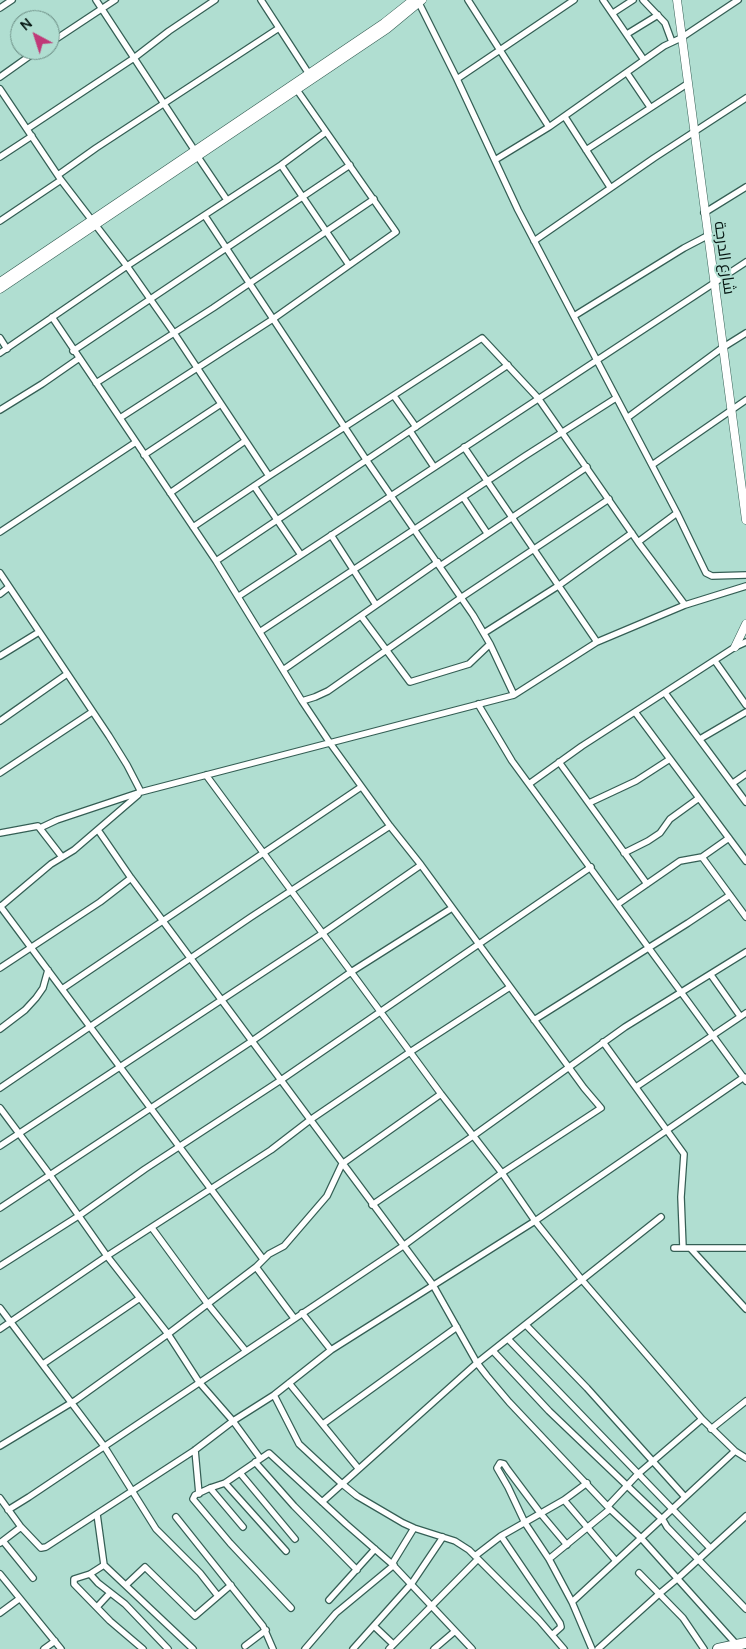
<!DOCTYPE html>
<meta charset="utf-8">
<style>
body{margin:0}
#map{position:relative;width:746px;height:1649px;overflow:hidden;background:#b0ded1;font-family:Manrope,sans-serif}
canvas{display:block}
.north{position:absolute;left:10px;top:10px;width:50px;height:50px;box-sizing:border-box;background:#b0ded1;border:1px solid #6c8e85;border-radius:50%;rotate:320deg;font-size:14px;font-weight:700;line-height:20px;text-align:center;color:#061713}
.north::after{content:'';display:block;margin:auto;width:18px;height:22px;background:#c03978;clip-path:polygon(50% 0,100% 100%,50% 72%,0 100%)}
</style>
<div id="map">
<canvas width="746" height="1649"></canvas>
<div class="north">N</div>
</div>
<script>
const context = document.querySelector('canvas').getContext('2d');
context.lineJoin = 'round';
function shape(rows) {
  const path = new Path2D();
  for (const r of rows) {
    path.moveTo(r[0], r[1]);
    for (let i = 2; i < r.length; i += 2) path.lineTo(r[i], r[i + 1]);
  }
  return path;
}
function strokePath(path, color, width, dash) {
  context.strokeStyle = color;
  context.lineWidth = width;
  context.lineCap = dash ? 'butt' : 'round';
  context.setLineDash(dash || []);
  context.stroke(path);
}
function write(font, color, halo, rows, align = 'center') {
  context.font = font + ' Manrope,Cairo,sans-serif';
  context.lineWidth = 4;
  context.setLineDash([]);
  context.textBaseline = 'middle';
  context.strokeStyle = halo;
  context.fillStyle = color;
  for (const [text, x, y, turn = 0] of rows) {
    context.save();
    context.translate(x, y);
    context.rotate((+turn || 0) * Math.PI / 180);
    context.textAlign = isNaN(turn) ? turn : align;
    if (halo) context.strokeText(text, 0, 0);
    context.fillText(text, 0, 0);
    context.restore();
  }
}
const street = shape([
 [96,0,195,151],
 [261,0,309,74],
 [468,0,549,127],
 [603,0,644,60],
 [643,0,665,23,672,42],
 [419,3,457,79,518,210,677,513,706,573,712,576,746,575],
 [0,8,12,0],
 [613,13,633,0],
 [627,34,658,15],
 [50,43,115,0],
 [627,73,650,107],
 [0,77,38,50],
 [457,79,574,0],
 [0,89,61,180,127,266,174,333,269,476],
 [565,117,610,187],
 [27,129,134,58,169,31,215,0],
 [586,150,687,84],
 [0,157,32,136],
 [198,157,227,200],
 [495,160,549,127,664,46,681,38,738,0],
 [281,165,349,265],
 [58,175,96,148,279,28],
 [704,213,746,187],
 [205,216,367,461,473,615,490,644,514,695],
 [0,221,61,180],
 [534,241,654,158,746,98],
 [574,316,684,248,707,236],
 [0,338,7,349],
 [73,351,350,165],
 [0,353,127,266,281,165,326,132],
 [96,383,213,308,374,199],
 [394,396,416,427],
 [0,410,42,384,78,359],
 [120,418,273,319,396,232,297,90],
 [627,418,722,348,746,333],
 [410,431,434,467],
 [464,447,597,642],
 [144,455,221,404],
 [652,465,746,400],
 [254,486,301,555],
 [170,493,245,441],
 [463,497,487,533],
 [193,527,269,476,482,338,538,398,638,542,685,605],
 [0,532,136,442],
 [331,535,376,605],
 [638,542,677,513],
 [216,561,508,365],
 [440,566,587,467],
 [0,573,109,736,127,765,141,792],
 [0,594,9,587],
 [239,596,746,262],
 [361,616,410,682,469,664,490,644],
 [261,631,525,456,616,398],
 [484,633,558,586,632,533],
 [0,656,39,632],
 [715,661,746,705],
 [283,670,438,562],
 [665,693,746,802],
 [302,701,315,697,328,691,462,597,609,499],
 [478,704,512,761,746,1081],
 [635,712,746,861],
 [0,721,67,674],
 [700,739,746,712],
 [559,762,647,884],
 [0,773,92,712],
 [206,775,441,1094,502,1173,535,1221,582,1280,702,1419,735,1451,746,1458],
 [733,783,746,774],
 [529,784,582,746,735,647,746,642],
 [589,803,636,781,670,759],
 [40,828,57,820,141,792,514,695,597,642,685,605,746,586],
 [98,830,131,878,433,1285,477,1363,487,1376,509,1402,610,1509,549,1559,572,1602,592,1649],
 [0,833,38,826,62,857],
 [624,853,648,841,660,833,670,819,699,798],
 [702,857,746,917],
 [618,904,680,861,702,857,729,838],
 [0,906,263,1259],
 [0,907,51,864,74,850,138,795],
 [0,968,100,902,131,878],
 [711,975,740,1016],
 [62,989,361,787],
 [534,1020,688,923,730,895],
 [0,1029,25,1010,36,998,43,988,48,970],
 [603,1042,684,1154,681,1197,683,1248],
 [636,1087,746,1013],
 [0,1088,251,917,390,826],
 [0,1108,50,1175,107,1256,168,1334,199,1382,233,1421,260,1458],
 [0,1146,323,933,421,865],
 [372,1205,473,1136,625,1027,746,952],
 [0,1208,252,1041,351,972,452,908],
 [152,1228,207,1303,245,1350],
 [674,1248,746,1248],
 [691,1249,746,1309],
 [0,1266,80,1215,145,1169,281,1080,591,867],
 [256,1267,294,1318],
 [0,1308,104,1446,156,1529,200,1573,218,1596],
 [302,1313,331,1350],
 [526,1325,587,1388,685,1497],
 [0,1329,107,1256,271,1150,310,1120,410,1052,510,987],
 [508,1339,710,1548],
 [493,1351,549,1411,663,1520,667,1527,746,1609],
 [43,1364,140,1298],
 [289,1383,358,1468],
 [274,1395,299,1444,341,1483,357,1496,403,1523,414,1528,455,1541,469,1550,539,1620,564,1649],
 [323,1424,457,1327],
 [711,1429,746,1401],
 [0,1446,76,1400,168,1334,256,1267,269,1254,284,1246,327,1196,342,1164,441,1094],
 [195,1450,199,1494],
 [255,1462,294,1506,357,1570],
 [240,1473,295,1539],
 [225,1483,286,1551],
 [210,1488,243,1527],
 [0,1498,21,1527],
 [564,1500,616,1561],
 [322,1502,477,1363,661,1217],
 [608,1506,638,1474,702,1419],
 [610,1509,641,1538,737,1645],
 [8,1510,29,1497,403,1246,502,1173,601,1108,584,1088,421,865,390,826,330,743,302,701,216,561,52,317],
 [97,1514,104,1565,193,1649],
 [176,1517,263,1626,273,1649],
 [501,1536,560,1623,561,1627,552,1635],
 [3,1541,33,1578],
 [0,1543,21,1527,41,1548,46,1547,195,1450,233,1421,274,1395,331,1350,535,1221,744,1077],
 [475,1556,501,1536,564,1500,587,1483],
 [549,1559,525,1523,508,1487,497,1468,500,1463,504,1464,508,1470,541,1514,567,1545],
 [392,1564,414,1528],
 [104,1565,90,1574,74,1579,74,1584,110,1621,143,1649],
 [639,1573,683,1618,704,1649],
 [0,1574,61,1649],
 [90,1574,98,1583,125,1604,168,1649],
 [126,1585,145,1567,195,1616,231,1585],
 [329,1600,375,1549],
 [572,1602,735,1451],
 [97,1607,110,1593],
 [291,1608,230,1543,193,1499,195,1495,210,1488,225,1483,269,1453,346,1524,392,1564,472,1649],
 [0,1613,19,1599],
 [374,1626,393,1644],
 [245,1646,266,1630],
 [44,1649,55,1641],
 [305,1649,336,1613,394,1565],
 [353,1649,412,1583,443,1537],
 [389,1649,478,1559],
 [434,1649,454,1632],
 [598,1649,659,1594,677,1579,746,1516]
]);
const secondary = shape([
 [677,0,746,520],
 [0,282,384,23,413,0],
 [0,289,387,29,422,0],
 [735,647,746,624]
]);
const highway = shape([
 [718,1649,746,1643]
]);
strokePath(street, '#355f55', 8);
strokePath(secondary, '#355f55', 9);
strokePath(highway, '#355f55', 12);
strokePath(street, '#fff', 5.5);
strokePath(secondary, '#fff', 8);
strokePath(highway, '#fff', 10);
write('16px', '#061713', '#b0ded1', [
 ["شارع الدرجة",724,258,82]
]);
</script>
